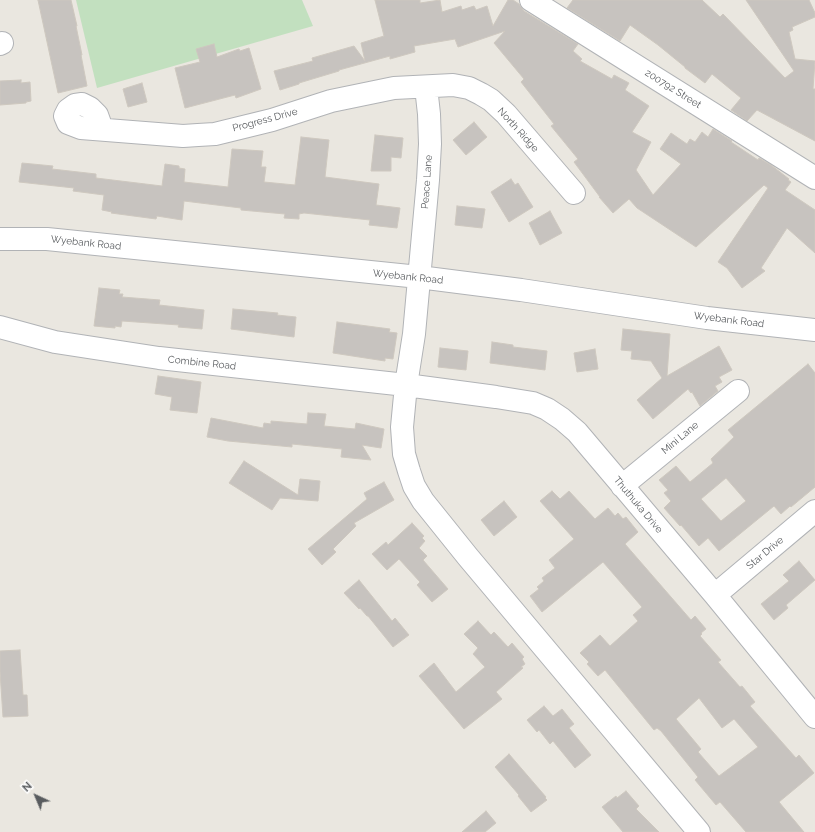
<!DOCTYPE html>
<style>
body{margin:0}
#map{position:relative;width:815px;height:832px;overflow:hidden;background:#eae7e0;font-family:Raleway,sans-serif}
canvas{display:block}
.north{position:absolute;left:16px;top:776px;width:40px;height:40px;-webkit-text-stroke:3px #fff;paint-order:stroke;rotate:316deg;font-size:11px;font-weight:700;line-height:16px;text-align:center;color:#595c5f}
.north::after{content:'';display:block;margin:auto;width:14px;height:18px;background:#595c5f;clip-path:polygon(50% 0,100% 100%,50% 72%,0 100%)}
</style>
<div id="map">
<canvas width="815" height="832"></canvas>
<div class="north">N</div>
</div>
<script>
const context = document.querySelector('canvas').getContext('2d');
context.lineJoin = 'round';
function fill(path, color) {
  context.fillStyle = color;
  context.fill(path, 'evenodd');
}
function shape(rows) {
  const path = new Path2D();
  for (const r of rows) {
    path.moveTo(r[0], r[1]);
    for (let i = 2; i < r.length; i += 2) path.lineTo(r[i], r[i + 1]);
  }
  return path;
}
function strokePath(path, color, width, dash) {
  context.strokeStyle = color;
  context.lineWidth = width;
  context.lineCap = dash ? 'butt' : 'round';
  context.setLineDash(dash || []);
  context.stroke(path);
}
function write(font, color, halo, rows, align = 'center') {
  context.font = font + ' Raleway,sans-serif';
  context.lineWidth = 3;
  context.setLineDash([]);
  context.textBaseline = 'middle';
  context.strokeStyle = halo;
  context.fillStyle = color;
  for (const [text, x, y, turn = 0] of rows) {
    context.save();
    context.translate(x, y);
    context.rotate((+turn || 0) * Math.PI / 180);
    context.textAlign = isNaN(turn) ? turn : align;
    if (halo) context.strokeText(text, 0, 0);
    context.fillText(text, 0, 0);
    context.restore();
  }
}
fill(shape([
 [76,0,302,0,313,26,97,88]
]), '#c2e0bf');
const building = shape([
 [38,0,71,0,77,26,76,26,82,55,81,55,87,86,58,93,38,0],
 [375,0,420,0,420,3,440,0,442,12,461,6,462,10,474,6,476,10,487,6,493,26,508,0,513,0,519,4,524,11,578,44,573,51,582,59,580,61,612,79,614,75,629,83,625,90,649,106,632,132,651,142,636,170,653,195,681,164,660,149,671,133,687,144,690,139,695,142,702,132,708,137,713,129,732,141,731,142,758,160,759,158,771,165,789,179,788,180,791,182,785,190,815,210,815,253,787,228,761,268,765,271,742,288,727,268,718,262,768,188,764,185,696,247,637,208,629,199,613,213,599,197,600,197,574,162,578,159,551,126,554,124,521,82,524,79,494,43,505,31,458,47,455,39,414,46,415,52,390,59,390,56,339,70,339,71,299,83,299,84,280,90,274,71,313,61,312,58,354,46,365,61,361,43,384,36,375,0],
 [573,0,702,0,720,17,723,14,785,78,794,71,746,0,809,0,815,13,815,17,792,27,793,30,789,32,795,59,815,61,813,89,815,89,815,141,757,110,747,121,731,110,741,98,712,74,705,83,685,68,685,67,658,45,630,25,620,41,567,8,573,0],
 [214,44,217,57,239,49,240,51,249,48,261,89,236,98,235,95,185,108,175,68,200,62,196,49,214,44],
 [21,80,21,83,30,82,31,101,26,102,26,103,0,105,0,81,21,80],
 [142,83,147,102,128,107,123,89,142,83],
 [474,122,487,137,466,155,453,140,474,122],
 [375,135,403,138,401,158,391,157,391,171,371,171,375,135],
 [301,137,329,140,325,177,379,184,376,205,400,208,397,228,369,225,370,220,304,213,299,214,299,219,284,218,285,214,241,210,241,208,184,201,182,220,157,216,156,219,111,213,112,212,102,210,104,195,73,191,74,188,19,182,22,163,53,166,52,169,96,174,96,178,162,186,165,164,179,166,179,168,185,169,184,182,228,187,232,149,263,151,261,167,266,167,264,182,295,185,301,137],
 [511,179,515,185,518,183,533,207,509,222,491,192,511,179],
 [457,206,485,209,482,228,455,225,457,206],
 [550,211,562,233,540,245,529,223,550,211],
 [99,288,120,290,119,294,123,294,122,297,160,300,159,305,204,310,202,329,178,327,179,325,122,321,121,327,115,326,115,328,94,326,99,288],
 [233,309,278,313,277,315,296,317,294,337,231,329,233,309],
 [337,322,390,329,389,332,397,333,393,359,385,358,385,361,333,353,337,322],
 [623,329,670,334,667,376,719,346,732,370,719,377,722,382,715,386,718,391,700,406,692,392,691,393,688,389,653,419,637,400,662,378,651,361,631,359,632,351,621,350,623,329],
 [492,342,513,345,513,347,547,351,545,370,490,363,492,342],
 [440,348,468,351,466,370,438,367,440,348],
 [595,349,598,369,577,372,574,353,595,349],
 [808,364,815,373,815,487,791,507,790,506,781,514,774,506,719,551,708,538,699,546,681,525,680,526,664,508,671,501,664,493,668,490,659,480,676,466,690,482,713,463,711,459,734,437,728,430,808,364],
 [726,478,746,501,721,521,701,499,726,478],
 [158,376,201,382,197,413,170,410,172,397,155,394,158,376],
 [308,413,326,414,324,426,355,429,356,423,384,429,381,448,362,445,371,460,341,457,342,449,292,444,292,447,228,441,207,437,211,418,263,428,264,423,271,424,271,421,307,424,308,413],
 [244,461,298,495,300,479,320,481,318,501,280,498,272,510,229,483,244,461],
 [384,482,394,500,354,523,356,526,333,549,336,552,322,565,308,549,367,499,364,493,384,482],
 [552,491,560,499,569,491,595,519,608,508,615,516,618,513,623,519,626,517,638,532,625,544,691,620,695,616,706,629,701,633,702,634,700,636,721,660,718,662,740,687,742,686,755,702,750,706,796,758,799,755,814,773,779,802,804,832,746,832,720,802,716,805,695,780,698,777,661,731,657,728,654,730,605,670,598,676,587,664,589,662,580,653,600,635,610,646,638,621,633,615,642,607,603,562,542,612,530,596,539,589,537,587,544,581,542,578,555,568,549,560,574,539,540,501,552,491],
 [699,698,722,728,734,719,758,747,719,776,698,752,701,749,676,719,699,698],
 [504,501,517,517,494,536,481,520,504,501],
 [412,523,424,536,422,538,425,541,419,548,427,556,423,560,448,589,432,602,417,585,420,582,399,559,387,570,372,554,386,542,388,545,412,523],
 [799,561,815,580,786,605,788,608,774,620,761,604,789,581,783,575,799,561],
 [359,580,392,621,395,618,409,635,393,647,368,616,367,616,360,608,359,609,344,593,359,580],
 [478,621,491,635,494,632,508,647,512,643,524,657,522,659,525,664,521,667,523,668,496,692,502,699,464,729,419,676,434,663,456,692,485,667,473,654,478,648,464,634,478,621],
 [20,650,23,695,27,695,28,716,3,717,0,672,0,651,20,650],
 [544,706,553,716,562,709,574,724,569,728,591,755,575,768,553,741,550,744,539,730,537,732,527,720,544,706],
 [509,754,546,797,545,798,547,800,531,812,518,796,519,795,495,767,509,754],
 [626,791,639,806,636,809,659,832,623,832,602,807,616,796,617,798,626,791],
 [486,811,496,823,485,832,462,832,486,811]
]);
fill(building, '#c7c3bf');
strokePath(building, '#cec8bf', 1);
const minor = shape([
 [531,0,815,178],
 [0,44,2,43],
 [426,87,429,114,430,144,428,180,414,334,406,385,402,427,404,454,409,471,414,486,423,501,468,557,699,832],
 [102,129,97,115,90,108,82,104,75,105,68,110,65,116,68,123,81,128,183,136,198,135,215,134,272,120,331,101,394,88,453,85,469,88,481,94,491,100,506,114,574,193],
 [0,239,47,239,419,277,521,290,707,318,815,330],
 [0,327,55,342,159,358,406,385,496,397,533,403,547,409,562,419,577,432,715,595,815,717],
 [622,486,738,391],
 [715,595,815,511]
]);
strokePath(minor, '#b1b3b6', 24);
strokePath(minor, '#fff', 22);
write('10px', '#595c5f', '#fff', [
 ["200792 Street",673,89,32],
 ["Progress Drive",265,120,-15],
 ["North Ridge",518,130,48],
 ["Peace Lane",427,182,-86],
 ["Wyebank Road",86,243,6],
 ["Wyebank Road",408,277,6],
 ["Wyebank Road",729,320,7],
 ["Combine Road",202,363,6],
 ["Mini Lane",680,438,-40],
 ["Thuthuka Drive",638,505,50],
 ["Star Drive",765,553,-40]
]);
</script>
